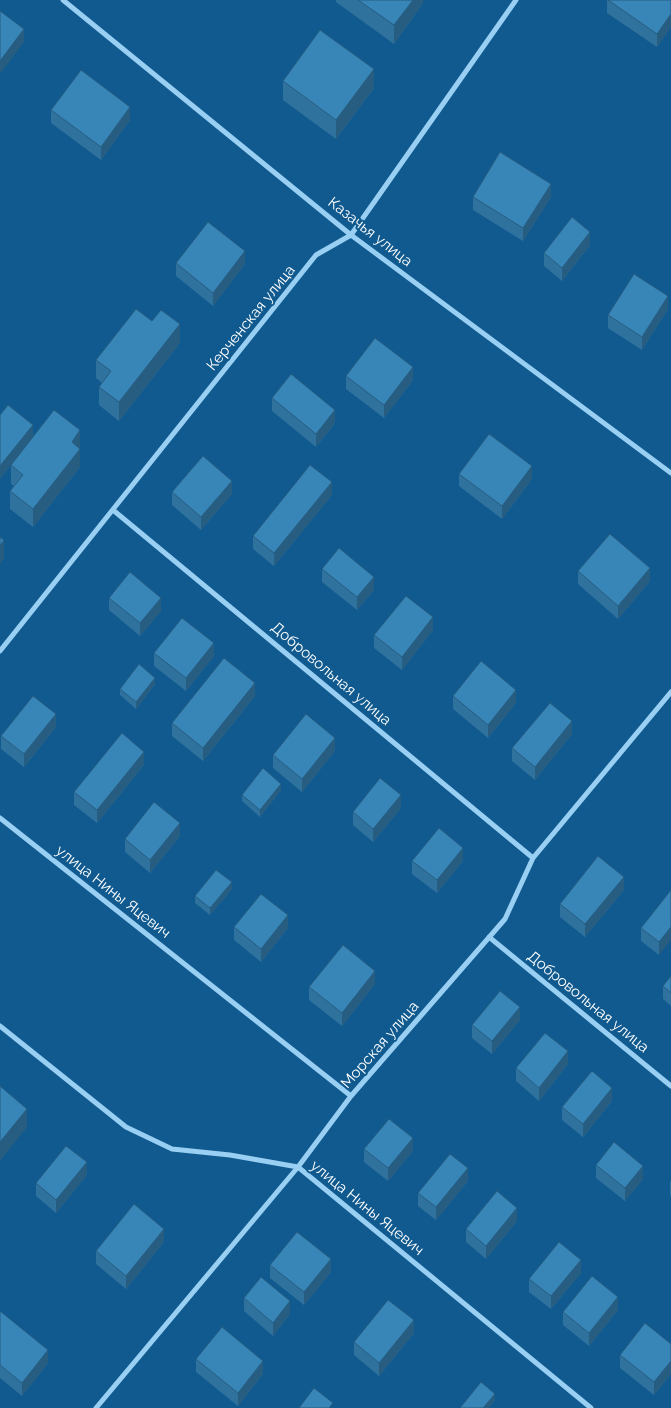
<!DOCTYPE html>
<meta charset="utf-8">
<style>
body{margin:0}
canvas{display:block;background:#105a8f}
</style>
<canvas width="671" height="1408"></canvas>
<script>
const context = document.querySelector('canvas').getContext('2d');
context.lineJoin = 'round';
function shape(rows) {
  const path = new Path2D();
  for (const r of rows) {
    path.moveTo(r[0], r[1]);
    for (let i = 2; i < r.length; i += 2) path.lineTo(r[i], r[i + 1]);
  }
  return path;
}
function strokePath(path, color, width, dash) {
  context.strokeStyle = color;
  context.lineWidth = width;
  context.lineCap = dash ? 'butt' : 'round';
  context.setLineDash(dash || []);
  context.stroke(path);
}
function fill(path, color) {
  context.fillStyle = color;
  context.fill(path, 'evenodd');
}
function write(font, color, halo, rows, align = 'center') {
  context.font = font + ' Raleway,sans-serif';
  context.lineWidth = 4;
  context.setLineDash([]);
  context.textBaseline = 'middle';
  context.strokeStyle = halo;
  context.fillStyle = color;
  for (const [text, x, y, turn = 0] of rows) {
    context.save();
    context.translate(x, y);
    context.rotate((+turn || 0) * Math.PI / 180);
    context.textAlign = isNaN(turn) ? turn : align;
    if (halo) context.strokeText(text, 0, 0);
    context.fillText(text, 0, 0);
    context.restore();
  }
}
strokePath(shape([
 [63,0,351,235,671,473],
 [113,510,533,858],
 [0,651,316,255,351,235,516,0],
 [0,818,351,1096],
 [489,937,671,1086],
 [0,1026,126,1127,172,1149,230,1155,298,1167,591,1408],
 [96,1408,298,1167,351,1096,505,919,533,858,671,692]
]), '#99cff3', 5);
fill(shape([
 [336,0,423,0,423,3,394,44,336,2],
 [607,0,671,0,671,27,657,47,607,13],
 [283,81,374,88,336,139,283,100],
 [51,110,130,120,101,160,51,123],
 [473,197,551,197,523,241,473,210],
 [590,245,562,281,544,266,544,253],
 [176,263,245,264,213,306,176,276],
 [668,309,642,350,608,328,608,315],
 [180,343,119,421,99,405,99,387,102,383,96,378,96,360],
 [346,376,413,380,384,418,346,389],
 [272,398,335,423,316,447,272,411],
 [80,430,80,467,33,527,10,509,10,491,14,486,11,484,11,465,33,437],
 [459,474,532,479,502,519,459,486],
 [172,492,232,494,201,530,172,505],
 [332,495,274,566,253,549,253,536],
 [322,569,374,590,357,610,322,582],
 [578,571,650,581,618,619,578,584],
 [109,598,161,611,140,636,109,610],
 [433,630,402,670,374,648,374,635],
 [154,653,214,656,186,691,154,666],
 [155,684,136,709,120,695,120,689],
 [255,696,203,761,172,736,172,723],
 [453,696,516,703,488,738,453,709],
 [56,727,24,767,1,749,1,736],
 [572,734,535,780,512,761,512,748],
 [335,751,302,792,273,768,273,755],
 [144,765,97,823,74,805,74,792],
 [281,790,260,817,242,801,242,795],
 [401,808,373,842,353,825,353,812],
 [180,836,150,873,125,852,125,839],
 [412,861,463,861,437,893,412,874],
 [232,889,210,915,195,903,195,896],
 [624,890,585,937,560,917,560,904],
 [671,890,659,955,641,941,641,928],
 [234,927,288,928,261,962,234,940],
 [671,976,671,1006,663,999,663,986],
 [375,984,342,1026,309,1000,309,987],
 [520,1020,492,1054,472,1038,472,1025],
 [568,1064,539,1101,516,1081,516,1068],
 [612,1101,583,1137,562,1120,562,1107],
 [364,1149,413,1151,388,1181,364,1162],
 [596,1165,643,1179,625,1201,596,1178],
 [87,1175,56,1213,36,1196,36,1183],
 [671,1180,671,1196,670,1195,670,1182],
 [468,1181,436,1220,418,1206,418,1193],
 [517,1221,486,1259,466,1242,466,1229],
 [164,1242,126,1289,96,1264,96,1251],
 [270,1265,331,1272,304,1305,270,1278],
 [581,1273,551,1309,529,1292,529,1279],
 [244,1298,290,1314,273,1336,244,1311],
 [618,1310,589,1346,563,1325,563,1312],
 [0,1311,48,1363,22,1396,0,1378],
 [414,1333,379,1376,354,1355,354,1342],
 [671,1344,671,1374,654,1395,620,1368,620,1355],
 [196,1359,263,1374,238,1406,196,1372]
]), '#30729e');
fill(shape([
 [413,0,423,0,423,3,394,44,394,25],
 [671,14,671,27,657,47,657,34],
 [24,29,24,42,0,74,0,61],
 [374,69,374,88,336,139,336,120],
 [130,107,130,120,101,160,101,147],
 [551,184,551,197,523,241,523,228],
 [590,232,590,245,562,281,562,268],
 [245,251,245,264,213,306,213,293],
 [668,296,668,309,642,350,642,337],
 [180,324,180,343,119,421,119,402],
 [413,367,413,380,384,418,384,405],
 [335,410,335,423,316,447,316,434],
 [33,425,33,438,0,479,0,466],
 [80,430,80,467,33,527,33,509,72,442],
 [532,466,532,479,502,519,502,506],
 [232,481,232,494,201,530,201,517],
 [332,482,332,495,274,566,274,553],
 [4,540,4,559,0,564,0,546],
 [650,568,650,581,618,619,618,606],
 [374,577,374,590,357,610,357,597],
 [161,598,161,611,140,636,140,623],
 [433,617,433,630,402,670,402,657],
 [214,643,214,656,186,691,186,678],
 [155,678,155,684,136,709,136,702],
 [255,683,255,696,203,761,203,748],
 [516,690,516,703,488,738,488,725],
 [56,714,56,727,24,767,24,754],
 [572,721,572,734,535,780,535,767],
 [335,738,335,751,302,792,302,779],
 [144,752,144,765,97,823,97,810],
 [281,784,281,790,260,817,260,810],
 [401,795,401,808,373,842,373,829],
 [180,823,180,836,150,873,150,860],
 [463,848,463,861,437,893,437,880],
 [624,877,624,890,585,937,585,924],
 [232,882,232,889,210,915,210,908],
 [288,915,288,928,261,962,261,949],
 [671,927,671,940,659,955,659,942],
 [375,971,375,984,342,1026,342,1013],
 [520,1007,520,1020,492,1054,492,1041],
 [568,1051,568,1064,539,1101,539,1088],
 [612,1088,612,1101,583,1137,583,1124],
 [27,1109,27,1127,0,1161,0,1142],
 [413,1138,413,1151,388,1181,388,1168],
 [87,1162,87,1175,56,1213,56,1200],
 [643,1166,643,1179,625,1201,625,1188],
 [468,1168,468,1181,436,1220,436,1207],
 [517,1208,517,1221,486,1259,486,1246],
 [164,1229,164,1242,126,1289,126,1276],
 [331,1259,331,1272,304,1305,304,1292],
 [581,1260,581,1273,551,1309,551,1296],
 [618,1297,618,1310,589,1346,589,1333],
 [290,1301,290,1314,273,1336,273,1323],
 [414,1320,414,1333,379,1376,379,1363],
 [48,1350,48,1363,22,1396,22,1383],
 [263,1361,263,1374,238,1406,238,1393],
 [671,1361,671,1374,654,1395,654,1382],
 [495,1394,495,1400,489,1408,483,1408]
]), '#275d81');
const building = shape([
 [358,0,413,0,394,25,358,0],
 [608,0,671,0,671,14,657,34,608,0],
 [0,11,24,29,0,61,0,11],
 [320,30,374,69,336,120,283,81,320,30],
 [81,70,130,107,101,147,51,110,81,70],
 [500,152,551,184,523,228,473,197,500,152],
 [572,217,590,232,562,268,544,253,572,217],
 [208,222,245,251,213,293,176,263,208,222],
 [634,274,668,296,642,337,608,315,634,274],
 [136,309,152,321,161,310,180,324,119,402,99,387,111,371,96,360,136,309],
 [375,338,413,367,384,405,346,376,375,338],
 [291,374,335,410,316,434,272,398,291,374],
 [8,405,33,425,0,466,0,415,8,405],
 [54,410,80,430,72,442,80,449,33,509,10,491,23,475,11,465,54,410],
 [489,434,532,466,502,506,459,474,489,434],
 [203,456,232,481,201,517,172,492,203,456],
 [310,465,332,482,274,553,253,536,310,465],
 [610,534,650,568,618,606,578,571,610,534],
 [0,537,4,540,0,546,0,537],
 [339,548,374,577,357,597,322,569,339,548],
 [130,572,161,598,140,623,109,598,130,572],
 [406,596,433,617,402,657,374,635,406,596],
 [182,618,214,643,186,678,154,653,182,618],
 [224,658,255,683,203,748,172,723,224,658],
 [481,661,516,690,488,725,453,696,481,661],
 [139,664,155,678,136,702,120,689,139,664],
 [33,696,56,714,24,754,1,736,33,696],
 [550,703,572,721,535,767,512,748,550,703],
 [306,714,335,738,302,779,273,755,306,714],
 [122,733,144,752,97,810,74,792,122,733],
 [263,768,281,784,260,810,242,795,263,768],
 [380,778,401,795,373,829,353,812,380,778],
 [154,802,180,823,150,860,125,839,154,802],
 [439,828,463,848,437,880,412,861,439,828],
 [598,856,624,877,585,924,560,904,598,856],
 [216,870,232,882,210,908,195,896,216,870],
 [671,890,671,927,659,942,641,928,671,890],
 [261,894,288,915,261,949,234,927,261,894],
 [343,945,375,971,342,1013,309,987,343,945],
 [671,976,671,993,663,986,671,976],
 [500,991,520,1007,492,1041,472,1025,500,991],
 [545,1033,568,1051,539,1088,516,1068,545,1033],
 [592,1071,612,1088,583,1124,562,1107,592,1071],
 [0,1086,27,1109,0,1142,0,1086],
 [389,1119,413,1138,388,1168,364,1149,389,1119],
 [614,1142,643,1166,625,1188,596,1165,614,1142],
 [66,1146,87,1162,56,1200,36,1183,66,1146],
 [450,1154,468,1168,436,1207,418,1193,450,1154],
 [497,1191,517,1208,486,1246,466,1229,497,1191],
 [134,1204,164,1229,126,1276,96,1251,134,1204],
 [297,1232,331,1259,304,1292,270,1265,297,1232],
 [559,1242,581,1260,551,1296,529,1279,559,1242],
 [592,1276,618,1297,589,1333,563,1312,592,1276],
 [261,1277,290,1301,273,1323,244,1298,261,1277],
 [388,1300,414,1320,379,1363,354,1342,388,1300],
 [0,1311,48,1350,22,1383,0,1365,0,1311],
 [645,1323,671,1344,671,1361,654,1382,620,1355,645,1323],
 [222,1327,263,1361,238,1393,196,1359,222,1327],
 [481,1382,495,1394,483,1408,460,1408,481,1382],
 [314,1388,333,1403,329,1408,299,1408,314,1388]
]);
fill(building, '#3885b8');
strokePath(building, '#275d81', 1);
write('15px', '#fff', '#105a8f', [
 ["Казачья улица",370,232,38],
 ["Керченская улица",251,318,-51],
 ["Добровольная улица",331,674,40],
 ["улица Нины Яцевич",113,892,38],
 ["Добровольная улица",588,1002,39],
 ["Морская улица",380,1045,-49],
 ["улица Нины Яцевич",367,1208,39]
]);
</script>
